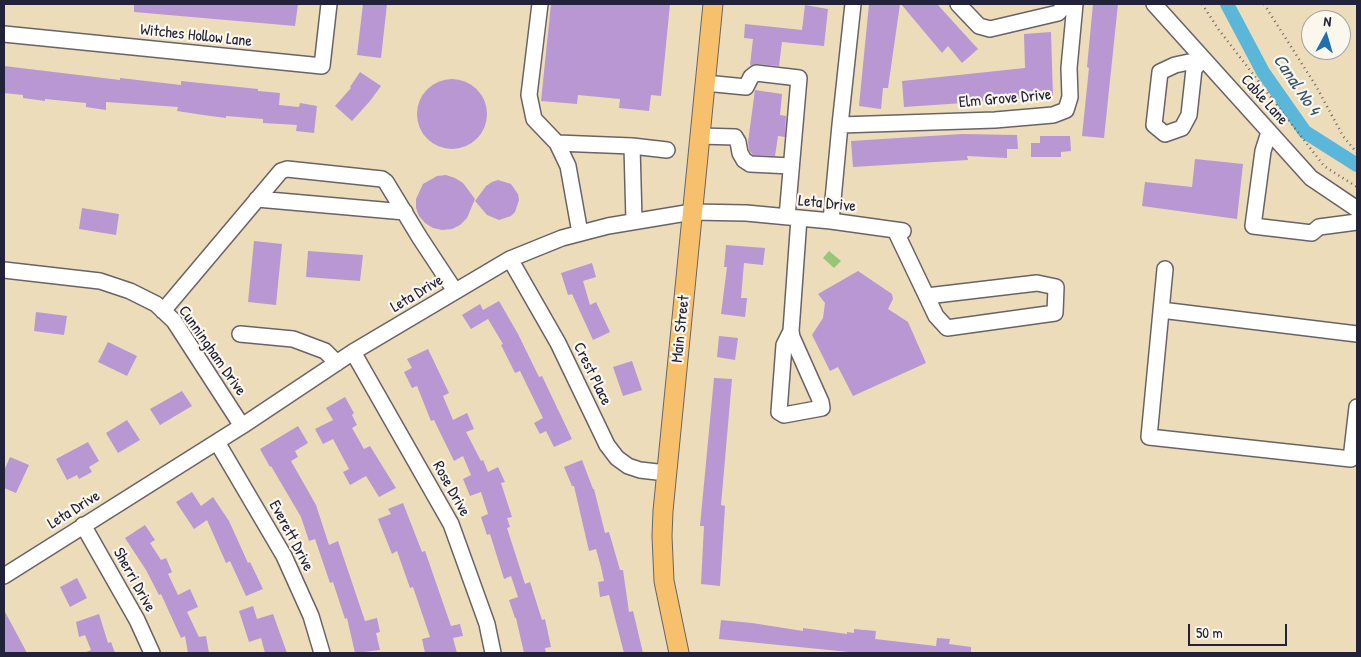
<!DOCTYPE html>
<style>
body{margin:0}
#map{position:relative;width:1361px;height:657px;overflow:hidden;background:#eddcba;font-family:"Patrick Hand",sans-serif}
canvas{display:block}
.frame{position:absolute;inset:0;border:5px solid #22223b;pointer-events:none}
.north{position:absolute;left:1301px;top:10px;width:50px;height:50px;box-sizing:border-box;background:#fbf7ec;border:1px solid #a4a2a5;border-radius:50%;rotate:6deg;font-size:14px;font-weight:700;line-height:20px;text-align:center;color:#22223b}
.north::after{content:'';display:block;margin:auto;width:18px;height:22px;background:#1f6fb2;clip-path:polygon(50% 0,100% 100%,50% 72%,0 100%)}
.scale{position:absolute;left:1188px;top:624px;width:99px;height:22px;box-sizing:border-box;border:2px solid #22223b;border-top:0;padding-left:6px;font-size:15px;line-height:18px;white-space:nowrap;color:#22223b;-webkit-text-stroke:4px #fbf7ec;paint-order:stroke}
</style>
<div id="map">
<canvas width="1361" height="657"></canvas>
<div class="frame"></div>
<div class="north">N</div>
<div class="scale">50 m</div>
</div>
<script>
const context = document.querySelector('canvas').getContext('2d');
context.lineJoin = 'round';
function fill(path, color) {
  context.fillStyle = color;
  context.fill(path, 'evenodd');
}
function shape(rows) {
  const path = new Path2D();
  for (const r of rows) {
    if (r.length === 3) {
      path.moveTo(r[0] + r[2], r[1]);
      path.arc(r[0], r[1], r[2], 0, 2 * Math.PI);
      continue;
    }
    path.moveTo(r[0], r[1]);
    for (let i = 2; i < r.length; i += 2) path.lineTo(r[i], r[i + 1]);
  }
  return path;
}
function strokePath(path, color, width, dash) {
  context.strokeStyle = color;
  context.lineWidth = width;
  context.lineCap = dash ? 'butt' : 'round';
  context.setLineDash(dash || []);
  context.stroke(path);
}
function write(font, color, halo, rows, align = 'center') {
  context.font = font + ' "Patrick Hand",sans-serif';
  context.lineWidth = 4.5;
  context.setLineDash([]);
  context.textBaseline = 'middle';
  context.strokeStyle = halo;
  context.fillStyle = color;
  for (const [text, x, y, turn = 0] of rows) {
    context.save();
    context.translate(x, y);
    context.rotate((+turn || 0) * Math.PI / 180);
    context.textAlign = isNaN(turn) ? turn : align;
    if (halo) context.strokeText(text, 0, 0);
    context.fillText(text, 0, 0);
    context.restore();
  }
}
fill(shape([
 [829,251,841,261,834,268,823,258]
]), '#96c676');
strokePath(shape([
 [1227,4,1263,72,1305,132,1357,165]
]), '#5bb7d9', 14);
fill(shape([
 [134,4,298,4,295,26,134,12],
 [363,4,387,4,381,58,357,55],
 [551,4,670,4,661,96,651,95,649,111,619,108,620,99,578,95,577,104,541,101],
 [869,4,900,4,888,88,883,88,881,109,859,106],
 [901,4,937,4,978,49,962,63,948,46,942,53],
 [1093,4,1118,4,1104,138,1082,136,1089,68,1087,67],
 [805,5,828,9,824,46,782,42,779,66,757,64,750,65,753,39,744,38,745,24,802,30],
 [1051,32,1053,97,904,107,902,81,1025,68,1024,34],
 [4,66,120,80,120,78,181,85,181,81,258,89,258,91,280,93,279,105,299,107,300,103,317,106,314,133,296,131,297,125,263,123,263,119,226,116,226,118,203,115,177,111,178,107,106,102,106,110,86,107,86,103,45,99,45,101,23,98,23,95,4,93],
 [360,72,381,86,370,101,352,121,335,106,351,88,350,87],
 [452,114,35],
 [755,90,782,94,780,115,786,116,785,137,778,136,775,156,753,155,749,150,748,142],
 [962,134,1017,135,1018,149,1007,149,1007,158,967,156,968,160,853,167,851,141],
 [1040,136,1070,136,1071,151,1061,152,1061,157,1031,157,1031,143,1040,143],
 [1195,159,1243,164,1237,219,1142,206,1145,182,1192,187],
 [446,175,455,178,463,183,475,199,467,218,460,225,452,229,442,230,433,228,425,223,419,216,416,208,416,199,423,184,437,176],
 [498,180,511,184,518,194,519,200,515,212,511,216,499,220,487,215,475,201,486,186,492,182],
 [82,208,119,214,116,235,79,229],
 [254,241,282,244,276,305,248,302],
 [726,245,765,248,763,265,744,263,741,298,747,298,745,317,721,314,727,267,724,267],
 [308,251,363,255,360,281,306,277],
 [592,263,596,277,583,281,590,305,596,302,610,332,593,340,572,294,568,295,561,273],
 [858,271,892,294,893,299,888,309,908,322,926,363,853,396,838,367,830,371,812,335,823,318,825,303,818,294],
 [499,301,518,334,539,377,542,376,572,439,554,447,546,431,540,434,534,423,543,418,520,371,515,373,501,345,503,344,488,319,471,329,462,315,480,304,483,310],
 [36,312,67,316,64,335,34,331],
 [719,336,738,338,735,360,717,357],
 [108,342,137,356,127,376,98,362],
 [428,349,449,393,443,396,453,420,467,413,474,429,466,432,481,461,483,460,488,472,498,467,505,482,501,483,512,517,507,518,510,527,507,528,525,584,530,582,542,620,545,619,551,647,545,648,546,653,524,653,516,618,515,618,509,600,518,597,511,576,504,579,490,534,487,535,481,517,488,514,481,492,470,496,463,479,471,475,463,456,454,461,434,420,431,421,417,386,412,388,404,372,412,368,407,359],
 [632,361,642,390,623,396,613,367],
 [714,378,732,379,721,505,725,506,720,586,701,584,704,526,700,526],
 [182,391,192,406,160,425,150,409],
 [345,397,354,413,352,415,357,425,352,428,364,449,370,446,396,488,379,497,366,476,350,485,343,472,349,469,333,439,323,444,315,429,333,420,326,408],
 [127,420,140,440,118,453,106,433],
 [298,426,308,443,295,451,298,457,291,461,316,505,329,545,338,541,365,621,377,618,380,632,376,633,380,650,355,653,347,618,345,619,333,582,330,583,315,539,309,541,301,517,271,466,270,467,260,449],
 [88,442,99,461,89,467,92,472,79,479,77,475,67,480,56,459],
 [10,457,29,465,16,493,4,488,4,471],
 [582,460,593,489,594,489,605,533,609,532,620,570,623,570,629,612,633,611,643,653,624,653,609,595,600,597,598,582,604,581,601,567,596,549,589,551,574,486,572,486,564,467],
 [192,492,201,506,213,497,229,521,248,563,250,562,263,589,246,596,230,561,226,563,207,520,194,529,176,502],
 [403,503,422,552,425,551,451,626,460,624,463,636,453,638,457,653,425,653,422,639,430,637,413,587,410,588,397,551,392,554,378,519,391,514,388,509],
 [145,525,155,540,150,543,161,560,166,558,172,572,168,574,178,595,190,589,198,607,187,612,199,637,206,636,209,653,188,653,185,636,181,638,161,594,159,595,146,570,125,538],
 [77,578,87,598,70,607,60,587],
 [253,606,257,619,273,614,287,653,265,653,261,638,249,642,239,611],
 [4,610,27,653,4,653],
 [99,614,108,643,111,642,115,653,84,653,91,650,85,635,79,637,76,622],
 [721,620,752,623,803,631,803,628,847,634,847,632,854,633,854,629,876,631,875,639,936,646,937,638,950,639,949,644,971,647,971,653,859,653,719,639]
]), '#b897d2');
const minor = shape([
 [540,4,529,95,534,119,557,143,568,166,580,233],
 [958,4,979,26,990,29,1058,13,1066,4],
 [1154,4,1311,178,1357,209],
 [4,34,322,66,329,4],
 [1203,59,1194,69,1189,115,1182,128,1165,134,1154,125,1160,72,1175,65,1203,59],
 [705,83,746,87,751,77,756,73,799,78,787,217],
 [840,125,853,4],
 [1269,132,1263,151,1253,226,1312,233,1319,227,1357,222],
 [700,136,735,137,738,142,740,153,744,160,750,164,791,166],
 [557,143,632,146],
 [257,199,405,212],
 [634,221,632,146,667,150],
 [831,221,840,125,995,120,1053,115,1066,110,1070,97,1069,68,1075,4],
 [895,230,936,316,947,328,1055,313,1056,287,1037,283,927,296],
 [510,259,558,343,607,445,617,458,628,466,640,470,666,473],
 [1165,269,1149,437,1351,459,1357,407],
 [4,270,100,281,130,291,156,304,174,321,242,426],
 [1161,310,1357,334],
 [163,311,281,171,287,169,382,179,386,182,420,238,455,291],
 [791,331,784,345,779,412,784,415,822,408,821,402,792,337,791,331,799,218],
 [240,334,293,339,325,351,337,363],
 [353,352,451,524,487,624,493,653],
 [217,442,284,556,311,616,322,653],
 [83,525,137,620,152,653],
 [4,576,242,426,353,352,510,259,562,238,608,226,692,212,746,213,831,221,903,231]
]);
const major = shape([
 [679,653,664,581,662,536,663,511,713,4]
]);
strokePath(minor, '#696367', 18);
strokePath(major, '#696367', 21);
strokePath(shape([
 [1202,4,1219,30,1324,166,1357,187],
 [1264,4,1316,86,1343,136,1357,153]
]), '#696367', 2.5, [1, 4]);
strokePath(minor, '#fff', 15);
strokePath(major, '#f7c06c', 19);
write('16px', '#22223b', '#fbf7ec', [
 ["Witches Hollow Lane",196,36,6],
 ["Elm Grove Drive",1005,99,-5],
 ["Cable Lane",1264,100,48],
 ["Leta Drive",827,204,6],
 ["Leta Drive",417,294,-31],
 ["Main Street",681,329,-84],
 ["Cunningham Drive",212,351,55],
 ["Crest Place",592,374,64],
 ["Rose Drive",451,489,61],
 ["Leta Drive",74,510,-32],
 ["Everett Drive",291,536,62],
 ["Sherri Drive",134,580,61]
]);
write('italic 18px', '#365672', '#fbf7ec', [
 ["Canal No 4",1296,85,56]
]);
</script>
